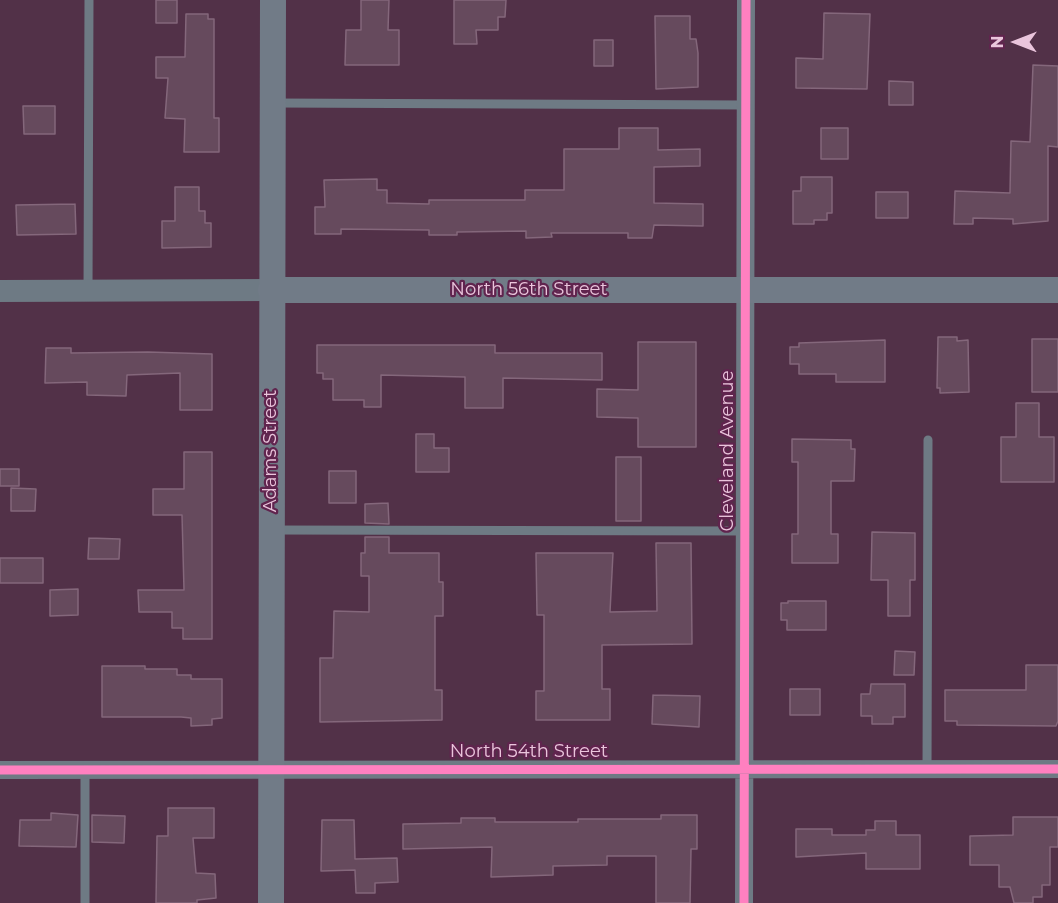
<!DOCTYPE html>
<style>
body{margin:0}
#map{position:relative;width:1058px;height:903px;overflow:hidden;background:#523148;font-family:Montserrat,sans-serif}
canvas{display:block}
.north{position:absolute;left:986px;top:12px;width:60px;height:60px;-webkit-text-stroke:4px #60244e;paint-order:stroke;rotate:270deg;font-size:16px;font-weight:700;line-height:24px;text-align:center;color:#eac5dc}
.north::after{content:'';display:block;margin:auto;width:21px;height:27px;background:#eac5dc;clip-path:polygon(50% 0,100% 100%,50% 72%,0 100%)}
</style>
<div id="map">
<canvas width="1058" height="903"></canvas>
<div class="north">N</div>
</div>
<script>
const context = document.querySelector('canvas').getContext('2d');
context.lineJoin = 'round';
function fill(path, color) {
  context.fillStyle = color;
  context.fill(path, 'evenodd');
}
function shape(rows) {
  const path = new Path2D();
  for (const r of rows) {
    path.moveTo(r[0], r[1]);
    for (let i = 2; i < r.length; i += 2) path.lineTo(r[i], r[i + 1]);
  }
  return path;
}
function strokePath(path, color, width, dash) {
  context.strokeStyle = color;
  context.lineWidth = width;
  context.lineCap = dash ? 'butt' : 'round';
  context.setLineDash(dash || []);
  context.stroke(path);
}
function write(font, color, halo, rows, align = 'center') {
  context.font = font + ' Montserrat,sans-serif';
  context.lineWidth = 4.5;
  context.setLineDash([]);
  context.textBaseline = 'middle';
  context.strokeStyle = halo;
  context.fillStyle = color;
  for (const [text, x, y, turn = 0] of rows) {
    context.save();
    context.translate(x, y);
    context.rotate((+turn || 0) * Math.PI / 180);
    context.textAlign = isNaN(turn) ? turn : align;
    if (halo) context.strokeText(text, 0, 0);
    context.fillText(text, 0, 0);
    context.restore();
  }
}
const building = shape([
 [156,0,177,0,177,23,156,23,156,0],
 [361,0,389,0,388,30,399,30,399,65,345,65,346,30,361,30,361,0],
 [454,0,506,0,505,17,498,17,498,30,476,30,477,44,454,44,454,0],
 [824,13,870,14,867,89,796,88,796,58,823,59,824,13],
 [186,14,208,14,208,19,214,19,214,118,219,118,219,152,184,152,185,119,165,118,168,78,156,78,156,57,185,57,186,14],
 [655,16,690,16,690,39,696,39,698,53,698,87,656,89,655,16],
 [594,40,613,40,613,66,594,66,594,40],
 [1033,65,1058,66,1058,147,1048,146,1048,221,1013,224,1013,219,973,218,973,224,954,224,955,191,1010,193,1011,141,1030,142,1033,65],
 [889,81,913,82,913,105,889,105,889,81],
 [23,106,55,106,55,134,24,134,23,106],
 [619,128,658,128,658,150,700,149,700,166,654,167,654,203,703,204,703,226,654,225,652,238,628,238,628,233,551,233,552,237,526,238,526,231,457,232,457,235,429,235,429,230,341,229,341,234,315,234,315,207,325,207,324,180,377,179,377,190,387,190,387,203,429,204,429,200,525,200,525,190,564,190,564,149,619,149,619,128],
 [821,128,848,128,848,159,821,159,821,128],
 [801,177,832,177,832,213,827,213,827,220,814,220,814,224,793,224,793,191,801,191,801,177],
 [175,187,199,187,199,211,205,211,205,223,211,223,211,247,162,248,162,221,175,221,175,187],
 [876,192,908,192,908,218,876,218,876,192],
 [75,204,76,234,17,235,16,205,75,204],
 [938,337,957,337,957,341,968,340,969,392,940,393,940,388,937,388,938,337],
 [1032,339,1058,339,1058,392,1032,392,1032,339],
 [885,340,885,382,836,382,836,374,799,374,799,364,790,364,790,347,799,347,799,343,885,340],
 [638,342,696,342,696,447,638,447,638,418,597,417,597,389,638,390,638,342],
 [317,345,495,345,495,353,602,353,602,380,503,378,503,408,465,408,465,377,381,375,381,407,364,407,364,400,333,400,333,379,323,379,323,373,317,373,317,345],
 [46,348,71,348,71,353,148,352,212,354,212,410,180,410,180,373,127,375,126,396,87,395,87,382,45,383,46,348],
 [1016,403,1039,403,1039,437,1054,437,1054,482,1001,482,1001,437,1016,437,1016,403],
 [416,434,434,434,434,448,449,448,449,472,416,472,416,434],
 [792,439,851,440,851,449,855,449,854,481,831,481,831,534,838,534,838,563,792,563,792,534,798,534,798,462,792,462,792,439],
 [184,452,212,452,212,639,183,639,183,628,172,628,172,612,139,612,138,590,184,590,182,515,153,515,153,489,184,489,184,452],
 [616,457,641,457,641,521,616,521,616,457],
 [0,469,19,469,19,486,0,486,0,469],
 [329,471,356,471,356,503,329,503,329,471],
 [11,488,36,489,35,511,11,511,11,488],
 [388,503,389,524,365,523,365,504,388,503],
 [872,532,915,533,915,580,910,580,910,616,888,616,888,580,871,580,872,532],
 [365,537,389,537,389,553,439,553,439,582,443,582,443,616,435,616,435,690,442,690,442,720,320,722,320,658,333,658,334,611,369,612,369,576,361,576,361,553,365,553,365,537],
 [89,538,120,539,119,559,88,559,89,538],
 [656,543,691,543,692,644,602,645,602,689,610,689,610,720,536,720,536,691,544,691,544,615,537,615,536,553,613,553,610,612,657,611,656,543],
 [0,558,43,558,43,583,0,583,0,558],
 [78,589,78,615,50,616,50,590,78,589],
 [788,601,826,601,826,630,787,630,787,620,781,620,781,603,788,603,788,601],
 [895,651,915,652,914,675,894,675,895,651],
 [1026,665,1058,665,1058,721,1056,726,957,725,957,721,945,721,945,690,1026,690,1026,665],
 [102,666,145,666,145,669,177,669,177,675,191,675,191,679,222,679,222,718,212,719,212,725,191,726,191,718,181,717,102,717,102,666],
 [871,684,905,684,905,717,893,717,893,724,872,724,872,716,861,716,861,694,870,694,871,684],
 [790,689,820,689,820,715,790,715,790,689],
 [653,695,700,696,699,727,652,724,653,695],
 [168,808,214,808,214,838,193,838,196,873,215,874,216,898,197,900,197,903,156,903,157,836,168,836,168,808],
 [51,813,78,815,76,847,19,846,20,820,51,820,51,813],
 [92,815,125,816,124,843,92,842,92,815],
 [661,815,697,815,697,849,691,849,690,903,656,903,656,856,607,856,607,865,553,866,553,875,491,877,492,847,403,849,403,824,461,823,461,818,495,818,495,822,578,822,578,819,661,819,661,815],
 [1013,817,1058,817,1058,847,1050,847,1050,885,1042,885,1042,897,1033,897,1033,903,1014,903,1010,887,999,887,999,865,970,865,970,836,1013,835,1013,817],
 [322,820,354,820,355,859,397,858,398,882,375,883,375,893,356,893,355,870,321,871,322,820],
 [875,821,896,821,896,835,920,835,920,869,866,869,866,853,796,857,796,829,832,829,832,835,866,835,866,830,875,830,875,821]
]);
fill(building, '#664a5d');
strokePath(building, '#84677b', 1.5);
strokePath(shape([
 [274,103,746,105],
 [88,291,89,0],
 [273,530,745,531],
 [85,770,85,903],
 [927,770,928,440]
]), '#6e7a84', 9);
strokePath(shape([
 [0,770,1058,769],
 [744,903,746,0]
]), '#6e7a84', 18);
strokePath(shape([
 [0,291,271,290]
]), '#6e7a84', 22);
strokePath(shape([
 [271,290,1058,290],
 [271,903,273,0]
]), '#717b87', 26);
strokePath(shape([
 [0,770,1058,769],
 [744,903,746,0]
]), '#ff80c0', 9);
write('18px', '#eac5dc', '#60244e', [
 ["North 56th Street",529,290],
 ["Adams Street",271,451,-90],
 ["Cleveland Avenue",728,451,-90],
 ["North 54th Street",529,752]
]);
</script>
